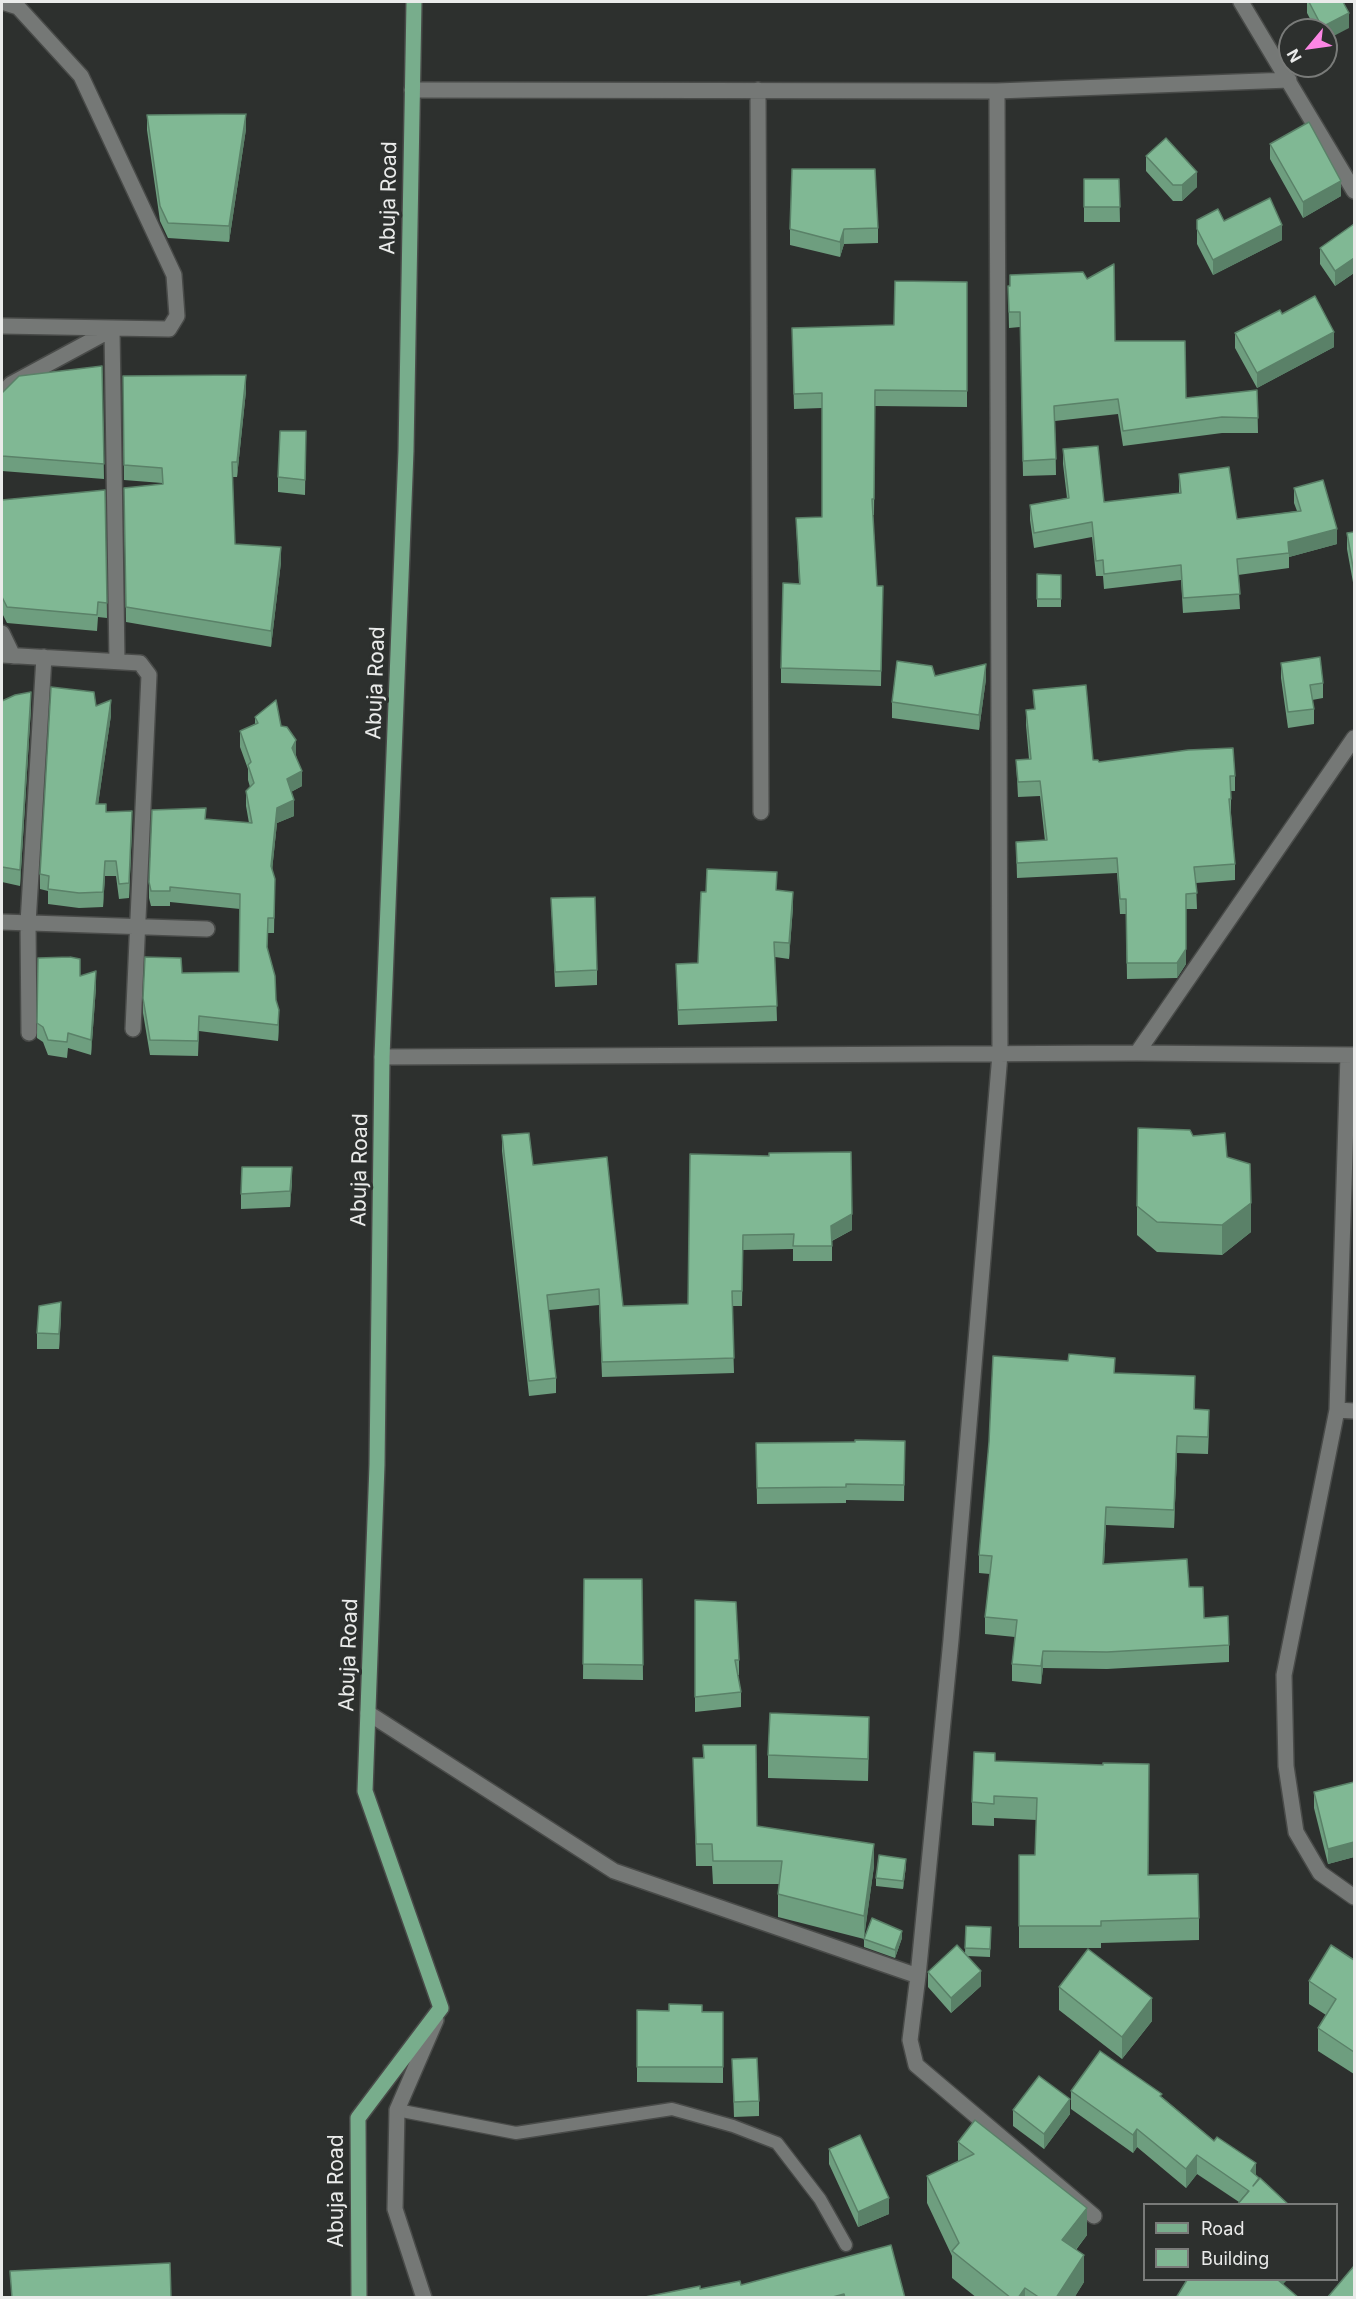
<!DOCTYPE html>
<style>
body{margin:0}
#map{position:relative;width:1356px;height:2299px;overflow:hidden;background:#2d302e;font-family:Inter,sans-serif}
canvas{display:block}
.frame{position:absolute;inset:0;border:3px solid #eaebea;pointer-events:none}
.legend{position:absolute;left:1143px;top:2203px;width:195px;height:78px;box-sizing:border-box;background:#2d302e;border:2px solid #797b79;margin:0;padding:8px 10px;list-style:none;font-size:18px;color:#eaebea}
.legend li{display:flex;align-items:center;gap:12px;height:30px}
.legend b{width:30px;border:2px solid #797b79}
.north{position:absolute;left:1278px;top:18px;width:60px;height:60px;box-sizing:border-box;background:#2d302e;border:2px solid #797b79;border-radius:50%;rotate:241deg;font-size:16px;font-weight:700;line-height:24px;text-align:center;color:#eaebea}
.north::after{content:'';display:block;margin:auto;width:21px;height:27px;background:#fc86e4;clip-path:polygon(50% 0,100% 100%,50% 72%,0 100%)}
</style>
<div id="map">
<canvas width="1356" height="2299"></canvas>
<div class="frame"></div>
<ul class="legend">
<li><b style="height:8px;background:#78ad8c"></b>Road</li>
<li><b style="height:16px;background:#80b894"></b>Building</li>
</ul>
<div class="north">N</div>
</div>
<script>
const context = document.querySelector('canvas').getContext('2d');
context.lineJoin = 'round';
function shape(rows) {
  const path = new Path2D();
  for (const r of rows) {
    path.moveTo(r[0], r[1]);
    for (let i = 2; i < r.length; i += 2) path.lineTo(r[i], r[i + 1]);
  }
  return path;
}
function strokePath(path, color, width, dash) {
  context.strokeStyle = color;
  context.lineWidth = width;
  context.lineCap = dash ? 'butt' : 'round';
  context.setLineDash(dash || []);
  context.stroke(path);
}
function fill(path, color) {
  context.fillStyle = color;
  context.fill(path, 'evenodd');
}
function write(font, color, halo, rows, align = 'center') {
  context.font = font + ' Inter,sans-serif';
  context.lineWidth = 6;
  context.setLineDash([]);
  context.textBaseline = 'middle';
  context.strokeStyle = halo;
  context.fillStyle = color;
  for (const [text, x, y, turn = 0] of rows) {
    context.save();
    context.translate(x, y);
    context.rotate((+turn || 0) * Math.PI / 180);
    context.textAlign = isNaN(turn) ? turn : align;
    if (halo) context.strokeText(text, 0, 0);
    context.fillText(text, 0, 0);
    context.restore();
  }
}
const service = shape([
 [397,2110,516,2133,672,2109,733,2126,777,2143,820,2199,846,2245]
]);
const minor = shape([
 [2,2,18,7,81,76,174,275,177,316,169,329,2,326],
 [1241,2,1354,191],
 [412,90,997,91,1289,80],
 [758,90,761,812],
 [112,330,117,661],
 [2,394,11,384,109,331],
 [2,633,13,656],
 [2,655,140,663,149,675,133,1029],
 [2,922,207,929],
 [29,1033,28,923,44,657],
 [1137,1053,1354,738],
 [1348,1055,1337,1410,1284,1675,1286,1766,1296,1832,1320,1873,1354,1897],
 [382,1057,1137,1053,1354,1055],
 [1337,1410,1354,1411],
 [368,1713,614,1871,918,1976,910,2040,916,2065,1094,2216],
 [918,1976,951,1640,1000,1054,997,91],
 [424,2298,395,2209,397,2110,436,2020]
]);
const primary = shape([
 [359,2298,358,2118,441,2008,365,1791,377,1465,382,1057,406,451,414,2]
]);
strokePath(service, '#494b49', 15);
strokePath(minor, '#494b49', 18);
strokePath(primary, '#494b49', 18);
strokePath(service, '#757876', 12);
strokePath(minor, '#757876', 15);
strokePath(primary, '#78ad8c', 15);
fill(shape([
 [1307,2,1343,2,1349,28,1316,30,1307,13],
 [147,115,246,129,229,242,168,238,160,221,147,130],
 [1270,144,1341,196,1303,218,1270,159],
 [1146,156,1197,187,1182,201,1173,201,1146,171],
 [1084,179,1119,179,1120,222,1084,222],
 [1197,220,1224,221,1282,240,1213,275,1197,244],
 [1354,224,1354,273,1335,286,1320,264,1320,248],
 [878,228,878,243,844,244,840,257,790,245,790,229],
 [967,282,967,407,875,406,874,515,873,515,877,586,883,586,881,686,781,683,781,668,799,584,796,518,822,517,822,408,794,409,792,328,894,325],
 [1008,286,1115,341,1186,398,1257,390,1258,433,1222,433,1123,446,1118,414,1055,421,1056,475,1023,476,1020,327,1009,328],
 [1282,314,1334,347,1257,388,1235,348,1235,333],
 [102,366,104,479,2,471,2,393],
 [123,376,246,391,237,477,232,477,235,544,281,562,271,647,126,622,124,488,162,484,162,483,124,480],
 [306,431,305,495,278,492,278,477],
 [1063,449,1104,502,1179,493,1179,474,1237,519,1297,511,1294,503,1294,488,1337,544,1289,557,1289,568,1238,575,1240,609,1183,613,1181,580,1104,589,1103,576,1096,576,1092,537,1034,548,1030,520,1030,505,1067,498,1063,464],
 [105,490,107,618,98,617,97,631,7,623,2,613,2,500],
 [1354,532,1354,588,1347,549,1347,533],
 [1037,574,1061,575,1061,607,1037,607],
 [1281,663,1323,683,1323,698,1312,700,1314,709,1314,724,1288,728,1281,678],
 [986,679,979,730,892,718,892,702],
 [1033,690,1093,760,1099,762,1235,776,1235,791,1231,791,1231,814,1235,864,1235,880,1196,883,1197,909,1186,909,1186,964,1177,978,1127,979,1126,914,1120,914,1117,873,1017,878,1016,842,1045,841,1040,796,1018,797,1016,760,1029,759,1026,725,1026,710,1034,710],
 [2,701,31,707,20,886,2,882],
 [96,706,111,715,98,804,106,812,132,826,129,898,119,899,116,876,105,876,103,907,79,908,48,904,48,891,40,889,40,874],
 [255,717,281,726,296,755,302,786,291,792,294,816,277,823,272,870,275,879,274,933,268,933,267,948,279,1025,278,1041,199,1031,198,1056,150,1055,143,1013,143,998,182,973,239,972,240,909,170,902,170,906,151,906,149,898,149,882,206,819,249,823,246,806,246,791,250,787,248,780,248,769,240,747,240,731,255,724],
 [777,890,793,907,789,959,775,957,777,1021,678,1025,676,964,698,963],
 [551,898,597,970,597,985,555,987],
 [38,958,80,976,96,987,91,1055,68,1048,67,1058,48,1055,43,1042,37,1038],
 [502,1135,533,1165,623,1306,688,1304,690,1154,852,1230,832,1241,832,1261,793,1261,793,1249,743,1250,742,1306,732,1306,734,1373,602,1377,599,1305,549,1310,556,1378,556,1393,529,1396,502,1151],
 [1193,1136,1227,1157,1251,1232,1222,1255,1157,1252,1137,1235,1137,1206],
 [292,1182,290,1207,241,1209,241,1194],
 [61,1317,59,1349,37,1349,37,1333],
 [1115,1373,1195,1376,1195,1409,1209,1428,1208,1454,1177,1453,1174,1528,1106,1525,1104,1564,1189,1587,1204,1618,1229,1645,1229,1662,1107,1669,1043,1668,1041,1684,1012,1681,1012,1664,1015,1637,985,1634,985,1617,990,1574,979,1573,979,1555],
 [905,1441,904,1501,846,1500,846,1503,757,1504,756,1443],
 [584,1579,642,1579,643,1680,583,1679],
 [695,1600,739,1660,739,1675,738,1675,741,1692,741,1707,695,1712],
 [869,1739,868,1781,768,1778,768,1755],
 [703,1745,757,1826,874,1866,864,1937,902,1938,895,1958,864,1947,864,1939,778,1917,778,1894,779,1884,713,1884,712,1866,696,1866,693,1758,703,1758],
 [995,1761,1149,1875,1199,1918,1199,1940,1101,1943,1101,1948,1019,1948,1019,1855,1035,1855,1037,1820,994,1818,994,1826,972,1825,972,1802],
 [1354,1782,1354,1857,1328,1864,1314,1808,1314,1792],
 [906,1866,903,1889,876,1886,876,1878],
 [966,1926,991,1927,990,1957,967,1956,981,1986,951,2013,928,1987,928,1972,965,1954],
 [1354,1960,1354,2074,1318,2051,1318,2028,1326,2015,1309,2004,1309,1981],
 [1059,1987,1152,2021,1122,2059,1059,2010],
 [637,2010,723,2012,723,2083,637,2082],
 [732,2059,759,2101,759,2116,734,2117],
 [1071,2091,1162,2097,1259,2178,1239,2202,1197,2174,1186,2188,1137,2147,1133,2153,1071,2109],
 [1013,2110,1070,2114,1044,2149,1013,2126],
 [958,2142,1087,2235,1076,2250,1084,2282,1074,2298,977,2298,952,2278,952,2256,927,2203,927,2176,958,2162],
 [829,2149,889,2214,858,2227,829,2164]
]), '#6e9e7f');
fill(shape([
 [1349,13,1349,28,1326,40,1326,30,1322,30,1322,27],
 [246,114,246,129,229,242,229,226],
 [1197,172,1197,187,1182,201,1182,185],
 [1341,181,1341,196,1303,218,1303,202],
 [1282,225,1282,240,1213,275,1213,260],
 [844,229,844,244,840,257,840,242],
 [1354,258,1354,273,1335,286,1335,271],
 [1334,332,1334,347,1257,388,1257,373],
 [246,375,246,391,237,477,237,462],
 [1337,529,1337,544,1289,557,1288,542],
 [281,547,281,562,271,647,271,631],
 [986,664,986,679,979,730,979,715],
 [31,692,31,707,20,886,20,870],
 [111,700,111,715,96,819,96,804],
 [296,740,296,755,292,763,292,748],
 [302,771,302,786,287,794,287,779],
 [294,800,294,816,277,823,271,881,271,866,277,808],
 [132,811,132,826,129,898,129,883],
 [105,861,105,876,103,907,103,892],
 [793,892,793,907,789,959,789,943],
 [1186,949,1186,964,1177,978,1177,963],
 [96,971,96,987,91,1055,91,1040],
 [279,1010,279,1025,278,1041,278,1025],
 [292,1167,292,1182,290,1207,290,1191],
 [1251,1203,1251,1232,1222,1255,1222,1225],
 [852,1214,852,1230,831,1241,831,1226],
 [61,1302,61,1317,59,1349,59,1334],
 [1177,1436,1177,1453,1174,1528,1174,1510],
 [1106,1507,1106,1525,1103,1581,1103,1564],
 [1043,1651,1043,1668,1041,1684,1041,1666],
 [1354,1842,1354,1857,1328,1864,1328,1849],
 [874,1844,874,1866,864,1939,864,1916],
 [906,1859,906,1866,903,1889,903,1881],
 [902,1931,902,1938,895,1958,895,1950],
 [981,1971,981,1986,951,2013,951,1998],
 [1152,1998,1152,2021,1122,2059,1122,2037],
 [1070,2099,1070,2114,1044,2149,1044,2134],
 [1137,2129,1137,2147,1133,2153,1133,2135],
 [1197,2155,1197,2174,1186,2188,1186,2169],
 [1256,2163,1256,2181,1251,2171],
 [889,2198,889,2214,858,2227,858,2212],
 [1087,2208,1087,2235,1062,2267,1062,2240],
 [1084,2255,1084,2282,1074,2298,1056,2298],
 [1274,2280,1287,2280,1274,2294],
 [1025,2288,1025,2298,1018,2298],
 [844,2294,844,2298,829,2298]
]), '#5a8168');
const building = shape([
 [1309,2,1343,2,1349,13,1322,27,1309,2],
 [246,114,229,226,168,223,160,206,147,115,246,114],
 [1309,122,1341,181,1303,202,1270,144,1309,122],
 [1166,138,1197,172,1182,185,1173,185,1146,156,1166,138],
 [792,169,875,169,878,228,844,229,840,242,790,229,792,169],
 [1084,179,1119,179,1120,207,1084,207,1084,179],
 [1270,198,1282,225,1213,260,1197,229,1197,220,1218,209,1224,221,1270,198],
 [1354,224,1354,258,1335,271,1320,248,1354,224],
 [1114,264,1115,341,1185,341,1186,398,1257,390,1258,418,1222,417,1123,431,1118,399,1054,406,1056,459,1023,461,1020,312,1009,312,1008,286,1010,286,1010,275,1083,272,1087,279,1114,264],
 [895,281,967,282,967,391,875,390,874,499,872,499,877,586,883,586,881,671,781,668,783,583,800,584,796,518,822,517,822,393,794,394,792,328,894,325,895,281],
 [1315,296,1334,332,1257,373,1235,333,1280,310,1282,314,1315,296],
 [102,366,104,464,2,456,2,393,19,376,102,366],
 [246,375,237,462,232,462,235,544,281,547,271,631,126,607,124,488,163,484,162,468,124,465,123,376,246,375],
 [280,431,306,431,305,480,278,477,280,431],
 [1098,446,1104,502,1181,493,1179,474,1229,467,1237,519,1301,511,1294,488,1323,480,1337,529,1288,542,1289,553,1237,559,1240,594,1183,598,1181,565,1104,574,1103,560,1096,561,1092,522,1034,533,1030,505,1069,498,1063,449,1098,446],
 [105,490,107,603,98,602,97,615,7,607,2,597,2,500,105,490],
 [1354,532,1354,573,1347,533,1354,532],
 [1037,574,1061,575,1061,599,1037,599,1037,574],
 [1320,657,1323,683,1310,685,1314,709,1288,712,1281,663,1320,657],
 [897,661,932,666,935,676,986,664,979,715,892,702,897,661],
 [1086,685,1093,760,1098,760,1099,762,1188,750,1233,748,1235,776,1230,776,1231,799,1229,799,1235,864,1194,867,1197,893,1186,894,1186,949,1177,963,1127,963,1126,899,1120,899,1117,858,1017,863,1016,842,1047,840,1040,781,1018,782,1016,760,1031,759,1026,710,1035,709,1033,690,1086,685],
 [51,687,94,692,96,706,111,700,96,804,106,804,106,812,132,811,129,883,119,884,116,861,105,861,103,892,79,893,48,889,49,876,40,874,51,687],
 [31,692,20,870,2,867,2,701,15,695,31,692],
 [276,700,281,726,287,727,296,740,292,748,302,771,287,779,294,800,277,808,271,866,275,879,274,918,268,918,267,947,275,976,276,1000,279,1010,278,1025,199,1016,198,1041,150,1040,143,998,145,957,181,958,182,973,239,972,240,894,170,887,170,891,151,891,149,882,152,810,206,808,205,819,252,823,246,791,254,783,248,765,251,762,240,731,258,723,255,717,276,700],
 [707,869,777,872,776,890,793,892,789,943,774,942,777,1006,678,1010,676,964,698,963,701,892,706,892,707,869],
 [595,897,597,970,555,972,551,898,595,897],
 [70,957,80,959,80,976,96,971,91,1040,68,1033,67,1042,48,1040,43,1027,37,1023,38,958,70,957],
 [1138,1128,1190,1130,1193,1136,1225,1133,1227,1157,1250,1164,1251,1203,1222,1225,1157,1222,1137,1206,1138,1128],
 [529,1133,533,1165,607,1157,623,1306,688,1304,690,1154,769,1156,769,1153,851,1152,852,1214,831,1226,832,1246,793,1246,794,1234,743,1235,742,1291,732,1291,734,1358,602,1362,599,1289,547,1295,556,1378,529,1381,502,1135,529,1133],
 [242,1167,292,1167,290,1191,241,1194,242,1167],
 [61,1302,59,1334,37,1333,39,1306,61,1302],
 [1069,1354,1115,1358,1114,1373,1195,1376,1194,1409,1209,1410,1208,1437,1177,1436,1174,1510,1106,1507,1103,1564,1187,1559,1189,1587,1203,1587,1204,1618,1228,1616,1229,1645,1107,1652,1043,1651,1041,1666,1012,1664,1017,1620,985,1617,992,1556,979,1555,989,1442,993,1356,1068,1361,1069,1354],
 [855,1440,905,1441,904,1485,846,1484,846,1487,757,1488,756,1443,855,1442,855,1440],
 [584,1579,642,1579,643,1665,583,1664,584,1579],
 [695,1600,736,1602,739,1660,735,1660,741,1692,695,1697,695,1600],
 [770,1713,869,1717,868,1759,768,1755,770,1713],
 [703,1745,756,1745,757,1826,874,1844,864,1916,778,1894,782,1861,713,1861,712,1844,696,1844,693,1758,704,1758,703,1745],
 [974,1752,995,1753,995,1761,1103,1765,1103,1763,1149,1764,1148,1875,1198,1874,1199,1918,1101,1921,1101,1926,1019,1926,1019,1855,1035,1855,1037,1798,994,1796,994,1804,972,1802,974,1752],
 [1354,1782,1354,1842,1328,1849,1314,1792,1354,1782],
 [879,1855,906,1859,903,1881,876,1878,879,1855],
 [872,1918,902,1931,895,1950,864,1939,872,1918],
 [966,1926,991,1927,990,1949,965,1948,966,1926],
 [957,1945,981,1971,951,1998,928,1972,957,1945],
 [1331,1945,1354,1960,1354,2052,1318,2028,1336,1999,1309,1981,1331,1945],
 [1088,1949,1152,1998,1122,2037,1059,1987,1088,1949],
 [669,2004,702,2005,702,2012,723,2012,723,2067,637,2067,637,2010,669,2011,669,2004],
 [1100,2051,1162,2094,1160,2096,1214,2141,1217,2137,1256,2163,1251,2171,1259,2178,1253,2186,1260,2178,1289,2205,1237,2205,1249,2191,1197,2155,1186,2169,1137,2129,1133,2135,1071,2091,1100,2051],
 [757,2058,759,2101,734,2102,732,2059,757,2058],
 [1039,2076,1070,2099,1044,2134,1013,2110,1039,2076],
 [975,2120,1087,2208,1062,2240,1084,2255,1056,2298,1040,2298,1025,2288,1018,2298,1011,2298,952,2251,959,2243,927,2176,974,2154,958,2142,975,2120],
 [860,2135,889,2198,858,2212,829,2149,860,2135],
 [891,2245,905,2298,845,2298,844,2294,829,2298,640,2298,700,2286,700,2289,740,2281,741,2285,891,2245],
 [170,2263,171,2298,12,2298,10,2271,170,2263],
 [1354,2266,1354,2298,1327,2298,1354,2266],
 [1187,2280,1278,2280,1299,2298,1176,2298,1187,2280]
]);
fill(building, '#80b894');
strokePath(building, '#5a8168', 1.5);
write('21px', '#eaebea', '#2d302e', [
 ["Abuja Road",389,198,-89],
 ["Abuja Road",376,683,-88],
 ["Abuja Road",360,1170,-89],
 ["Abuja Road",349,1655,-88],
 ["Abuja Road",337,2191,-90]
]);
</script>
